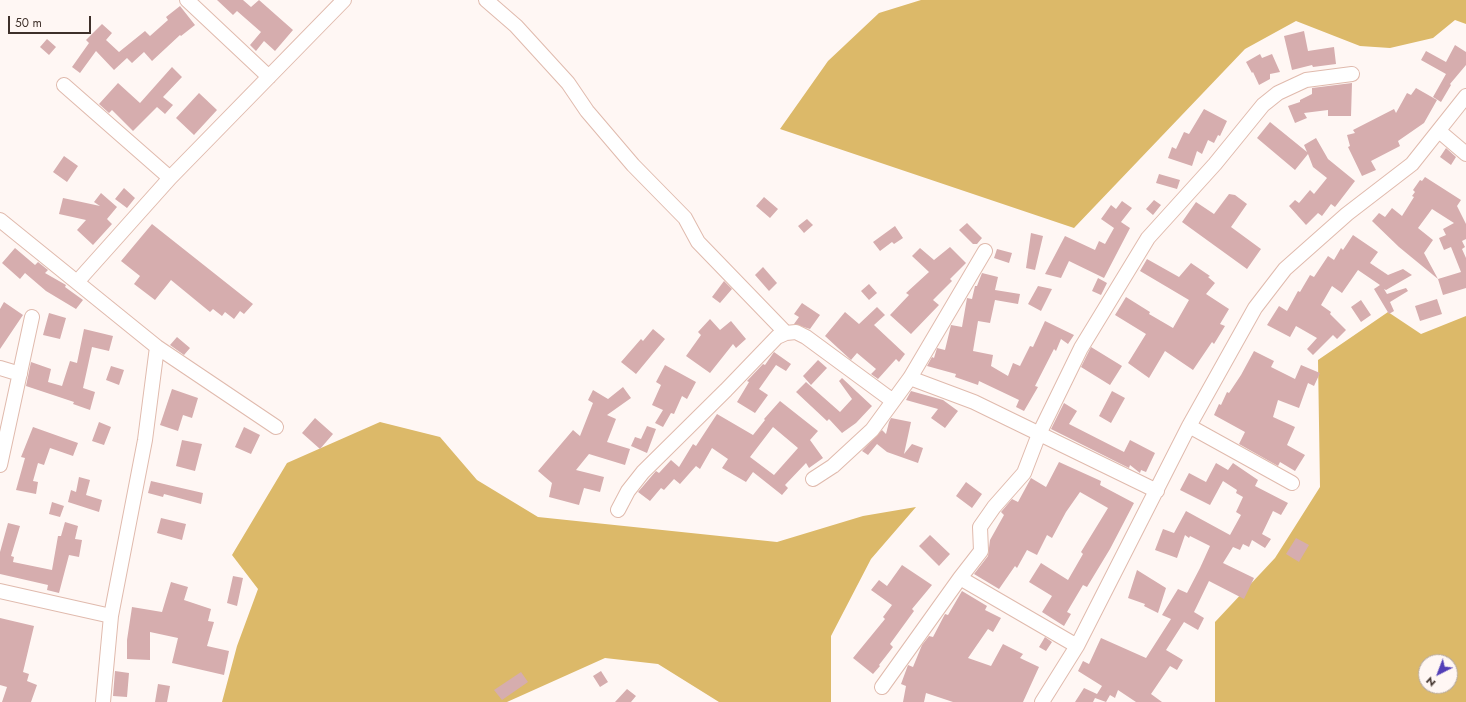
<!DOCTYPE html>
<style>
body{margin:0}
#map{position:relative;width:1466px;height:702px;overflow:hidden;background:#fff7f4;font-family:Jost,sans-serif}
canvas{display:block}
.north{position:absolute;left:1418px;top:654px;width:40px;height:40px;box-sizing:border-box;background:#fff7f4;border:1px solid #b2a7a3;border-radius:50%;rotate:222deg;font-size:11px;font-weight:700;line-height:16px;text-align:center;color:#3e302a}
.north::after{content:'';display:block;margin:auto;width:14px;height:18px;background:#533fb7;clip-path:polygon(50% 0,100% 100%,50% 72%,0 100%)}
.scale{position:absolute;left:8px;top:16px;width:83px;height:18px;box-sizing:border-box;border:2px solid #3e302a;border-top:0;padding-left:5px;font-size:12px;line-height:14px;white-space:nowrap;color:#3e302a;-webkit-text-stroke:3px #fff7f4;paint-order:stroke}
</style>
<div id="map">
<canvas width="1466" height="702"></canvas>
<div class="north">N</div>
<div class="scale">50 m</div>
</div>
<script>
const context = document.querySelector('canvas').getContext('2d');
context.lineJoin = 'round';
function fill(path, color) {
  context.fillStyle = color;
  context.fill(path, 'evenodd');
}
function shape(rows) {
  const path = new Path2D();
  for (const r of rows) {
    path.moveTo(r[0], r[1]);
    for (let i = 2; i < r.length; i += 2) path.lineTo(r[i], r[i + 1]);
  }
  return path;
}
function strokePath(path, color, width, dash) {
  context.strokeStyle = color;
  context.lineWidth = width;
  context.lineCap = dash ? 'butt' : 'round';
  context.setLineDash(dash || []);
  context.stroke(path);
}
fill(shape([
 [921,0,1466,0,1466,24,1455,20,1433,38,1390,48,1360,46,1296,21,1245,49,1074,228,780,129,828,61,879,13],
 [1388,312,1421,334,1466,316,1466,702,1215,702,1215,622,1275,558,1320,487,1318,360],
 [1426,662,1450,662,1450,686,1426,686],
 [380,422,440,437,477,480,538,517,777,542,863,516,916,507,871,559,831,636,831,702,719,702,658,664,605,658,507,702,222,702,237,646,258,589,232,555,287,463]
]), '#dcb969');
fill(shape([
 [217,0,243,0,251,7,259,0,293,30,275,51,264,41,256,51,250,45,261,32,237,11,233,15],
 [180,6,195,25,181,36,180,35,152,61,144,52,132,63,127,58,114,70,96,51,80,73,72,67,89,43,86,40,102,24,112,33,106,40,119,52,145,31,150,36,168,20,166,17],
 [1304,31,1308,51,1334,47,1336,64,1313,67,1312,65,1292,70,1284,36],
 [47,39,56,47,49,55,40,47],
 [1455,45,1466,52,1466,65,1450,84,1451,85,1441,102,1433,97,1446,74,1421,60,1426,51,1446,62],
 [1260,54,1262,58,1272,54,1280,72,1270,74,1270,79,1259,85,1253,72,1252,73,1246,62],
 [172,67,182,77,163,97,173,105,165,114,157,107,133,131,112,110,109,113,99,104,118,83,140,103],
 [1352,83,1351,116,1328,116,1328,110,1304,113,1307,118,1295,123,1288,106,1300,102,1300,100,1312,94,1312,88],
 [1416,88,1437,100,1424,123,1398,141,1400,146,1371,161,1376,170,1362,176,1348,147,1350,146,1347,135,1355,133,1353,130,1394,109,1396,113,1407,93,1411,95],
 [199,93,217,110,194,135,176,118],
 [1204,109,1227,121,1220,136,1218,135,1214,143,1208,140,1202,154,1197,151,1192,166,1168,158,1172,147,1176,149,1184,132,1189,134],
 [1270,122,1307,152,1304,145,1316,138,1328,159,1355,181,1335,207,1331,204,1322,216,1318,213,1306,225,1289,206,1295,200,1299,203,1310,190,1314,194,1327,178,1313,167,1308,154,1295,170,1257,138],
 [1446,148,1456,157,1451,165,1440,157],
 [64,156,78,166,67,182,53,172],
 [1159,174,1180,180,1177,189,1156,183],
 [1425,177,1461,200,1457,206,1466,224,1466,239,1462,241,1465,247,1462,249,1466,258,1466,288,1443,295,1438,279,1399,247,1372,221,1379,213,1385,217,1392,208,1402,216,1414,197,1412,196,1415,192,1413,190,1420,180,1422,181],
 [1432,209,1454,223,1443,229,1446,235,1439,238,1444,250,1451,247,1461,272,1438,279,1424,253,1433,240,1418,228],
 [124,188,135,198,127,208,115,199],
 [101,193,117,207,107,219,112,224,93,245,77,230,86,220,59,214,63,198,100,206,94,202],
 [1229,194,1235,195,1247,204,1231,227,1261,249,1247,269,1182,222,1196,202,1214,214],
 [764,197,778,209,770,218,756,206],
 [1154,200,1161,205,1153,215,1146,209],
 [1122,201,1132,208,1121,222,1130,228,1104,278,1069,261,1061,278,1045,274,1065,236,1095,250,1099,241,1105,244,1114,228,1101,219,1111,205,1116,209],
 [807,219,813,225,804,233,798,226],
 [967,223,982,238,977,244,973,244,959,230],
 [152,224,253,304,244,314,240,311,234,319,225,312,222,316,213,309,210,312,171,280,155,300,134,284,140,276,121,261],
 [895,226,903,238,894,244,892,242,880,251,873,242],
 [1031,233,1043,236,1035,270,1026,268],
 [1353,235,1378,252,1370,263,1388,275,1403,269,1412,275,1386,290,1384,289,1387,294,1406,288,1408,291,1390,302,1394,311,1389,314,1374,289,1380,285,1358,270,1342,293,1332,286,1321,305,1331,312,1330,314,1346,330,1337,339,1333,335,1313,355,1307,349,1317,338,1296,326,1290,337,1267,325,1279,306,1287,311,1298,291,1300,292,1310,275,1314,277,1328,256,1334,260,1341,248,1343,250],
 [950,247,966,263,950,279,952,281,933,300,939,305,911,334,890,315,909,295,906,293,929,272,912,256,920,248,934,260],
 [15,248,35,265,38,262,48,270,45,273,66,285,65,287,83,300,76,309,46,291,25,273,20,279,2,263],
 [997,249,1012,253,1009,263,994,258],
 [1147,259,1179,277,1191,263,1210,276,1208,277,1215,283,1206,294,1229,309,1220,324,1225,326,1214,344,1212,342,1193,370,1165,351,1149,378,1128,363,1146,334,1115,315,1126,297,1150,312,1149,314,1173,328,1189,300,1140,271],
 [763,267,777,283,769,291,755,275],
 [982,273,998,277,995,290,1020,294,1018,304,995,300,990,323,978,321,973,351,993,355,991,366,1008,376,1013,363,1020,366,1030,346,1033,347,1045,321,1074,335,1068,344,1061,339,1056,351,1054,349,1035,386,1038,387,1024,411,1016,407,1019,400,979,381,978,385,955,377,956,374,927,366,932,357,934,358,937,348,945,350,951,325,962,327,967,298,972,299,975,286,977,286],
 [1098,278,1107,283,1101,295,1092,291],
 [724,281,732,289,720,303,712,297],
 [869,284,877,293,869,300,861,291],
 [1038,286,1052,289,1041,311,1028,304],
 [1437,299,1442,314,1420,321,1415,306],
 [1361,300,1371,315,1361,322,1351,307],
 [4,302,23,315,0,349,0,309],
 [802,303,820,315,810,329,794,324,799,317,794,314],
 [877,307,885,315,874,325,905,354,899,362,896,359,878,379,871,374,876,369,857,353,851,360,825,336,845,312,859,324],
 [49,313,66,318,60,339,43,335],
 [710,319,720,330,731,321,746,339,736,348,733,344,710,373,686,356,701,335,698,332],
 [84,329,113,336,109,351,92,347,83,388,95,392,90,410,73,404,74,402,26,386,31,362,51,369,48,382,62,386,70,361,77,363],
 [653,329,665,339,636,374,621,362,641,339,643,341],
 [177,337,190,348,184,355,170,345],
 [1091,347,1122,366,1110,385,1081,367],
 [1254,351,1274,361,1271,367,1295,379,1301,365,1320,373,1314,386,1308,383,1299,408,1278,400,1273,417,1295,427,1287,445,1305,455,1295,471,1280,462,1278,466,1239,444,1245,432,1214,415,1219,404,1221,405,1227,392,1229,393,1241,375],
 [774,352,791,364,786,371,776,365,759,389,768,395,755,413,737,402,749,382,747,381,763,364,765,365],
 [818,360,827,368,811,385,803,376],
 [665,365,696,382,687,399,682,396,674,414,671,413,663,427,655,423,663,410,652,405,661,385,656,382],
 [111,366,124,370,119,385,106,380],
 [842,378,872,406,856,423,842,433,829,419,827,421,796,392,806,382,840,412,852,399,839,381],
 [623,387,631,398,607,415,616,419,607,442,630,449,625,465,589,454,576,470,604,477,600,492,584,488,579,505,549,497,552,483,538,471,573,430,580,436,593,403,588,400,593,390,608,399],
 [172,389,198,398,192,418,183,415,178,431,160,425],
 [911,391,943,400,958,411,945,428,931,418,938,409,906,400],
 [1112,391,1125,398,1111,423,1099,416],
 [780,401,818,431,810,440,823,458,809,468,806,463,785,485,788,488,782,495,753,472,746,482,722,468,728,459,712,448,700,469,696,466,680,484,674,479,664,490,661,488,650,501,638,492,656,471,659,473,671,460,679,467,693,444,696,446,717,414,753,435,765,420,764,419],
 [773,427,798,448,774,475,750,457],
 [1064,403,1077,411,1069,424,1124,452,1130,440,1155,453,1146,472,1141,470,1140,473,1130,465,1129,468,1051,429],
 [315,418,333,434,320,449,302,433],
 [891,418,911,422,904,454,912,444,923,448,918,463,887,452,877,444,868,455,862,451,882,430,886,434,889,422],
 [99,422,111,427,104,445,92,441],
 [647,426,656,429,647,453,631,446,635,437,641,439],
 [33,427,78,443,73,456,50,448,44,465,38,463,33,481,38,482,36,494,16,490,25,458,21,457],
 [244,427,260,435,251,454,235,447],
 [182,440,202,444,195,471,176,466],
 [1059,462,1101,481,1100,485,1134,503,1110,549,1087,587,1083,585,1067,612,1071,614,1064,626,1042,612,1052,596,1029,582,1041,563,1068,580,1083,554,1081,552,1108,508,1080,492,1066,512,1052,538,1047,535,1037,555,1027,550,1017,568,1015,566,999,589,974,574,988,556,990,540,1004,515,1001,512,1012,499,1018,502,1031,478,1046,487],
 [1216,463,1228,470,1233,463,1258,480,1255,486,1288,503,1281,515,1273,511,1262,534,1271,539,1265,548,1252,540,1249,547,1243,544,1240,550,1233,547,1223,563,1254,578,1244,599,1209,581,1194,612,1204,618,1198,630,1184,622,1166,650,1183,660,1177,670,1170,666,1151,694,1162,702,1136,702,1118,690,1115,698,1110,695,1106,702,1095,698,1093,702,1075,702,1084,688,1097,694,1102,686,1078,671,1083,661,1089,664,1101,638,1146,658,1171,619,1162,615,1178,589,1187,593,1200,568,1210,546,1190,536,1189,538,1185,535,1177,558,1155,550,1163,529,1174,533,1186,511,1230,535,1241,515,1236,512,1243,497,1236,493,1237,490,1223,481,1210,505,1180,490,1189,473,1206,482],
 [79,477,90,480,86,495,102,500,99,512,68,502,71,490,76,492],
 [151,481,203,493,201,504,164,494,163,497,148,493],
 [966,482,982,494,972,508,956,496],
 [52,502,64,506,60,517,49,514],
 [161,518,186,524,182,540,157,533],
 [65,522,78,526,75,539,82,540,79,557,69,555,59,593,47,590,48,585,0,574,0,552,8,523,20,526,11,556,14,557,13,562,52,570,58,536,61,536],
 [930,535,950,554,939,566,919,546],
 [1296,538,1309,545,1299,562,1286,554],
 [902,565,932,585,912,609,914,611,890,644,893,647,879,665,880,666,873,674,853,658,885,619,883,617,892,605,871,590,879,580,887,586],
 [1137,570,1166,588,1158,613,1144,606,1145,604,1128,598],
 [233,576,243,578,237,606,227,603],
 [171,582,188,587,184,600,211,609,208,621,214,622,207,646,229,651,224,675,172,663,178,638,150,632,150,660,127,659,127,640,132,607,162,612],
 [962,591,987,606,985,610,1001,618,993,632,988,629,968,658,991,666,1003,644,1023,654,1020,658,1039,667,1023,702,953,702,926,693,924,702,903,702,906,686,901,684,908,665,913,667,922,645,929,636,933,637,945,614,948,615],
 [0,618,34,626,23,672,29,674,27,681,37,685,31,702,2,702,7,687,0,685],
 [1045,637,1052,642,1046,651,1039,647],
 [115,671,129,673,127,697,113,696],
 [601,671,608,682,600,687,593,676],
 [521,672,528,682,502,700,494,690],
 [158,684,170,686,167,702,155,702],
 [627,689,636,696,631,702,615,702]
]), '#d6adae');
const minor = shape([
 [187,0,269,77],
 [486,0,516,26,568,83,587,111,633,165,685,218,698,242,786,333],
 [64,85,170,178],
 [1439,131,1466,154],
 [0,220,157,347,276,427],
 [77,282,170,178,344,0],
 [0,368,20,374],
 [910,378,974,402,1157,491],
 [1189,426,1292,483],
 [0,465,32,317],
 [813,479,833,466,872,430,910,378,985,251],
 [618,510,628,491,643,472,726,390,777,337,786,333,796,332,806,337,893,401],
 [960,578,1077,646],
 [0,591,111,616],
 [882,687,960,578,981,551,980,527,994,507,1024,473,1039,434,1081,348,1148,238,1215,164,1263,105,1278,93,1306,80,1352,74],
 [103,702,111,616,145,440,157,347],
 [1042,702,1077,646,1189,426,1255,308,1285,269,1347,214,1412,164,1466,96]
]);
strokePath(minor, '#e0baad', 16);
strokePath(minor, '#fff', 14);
</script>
